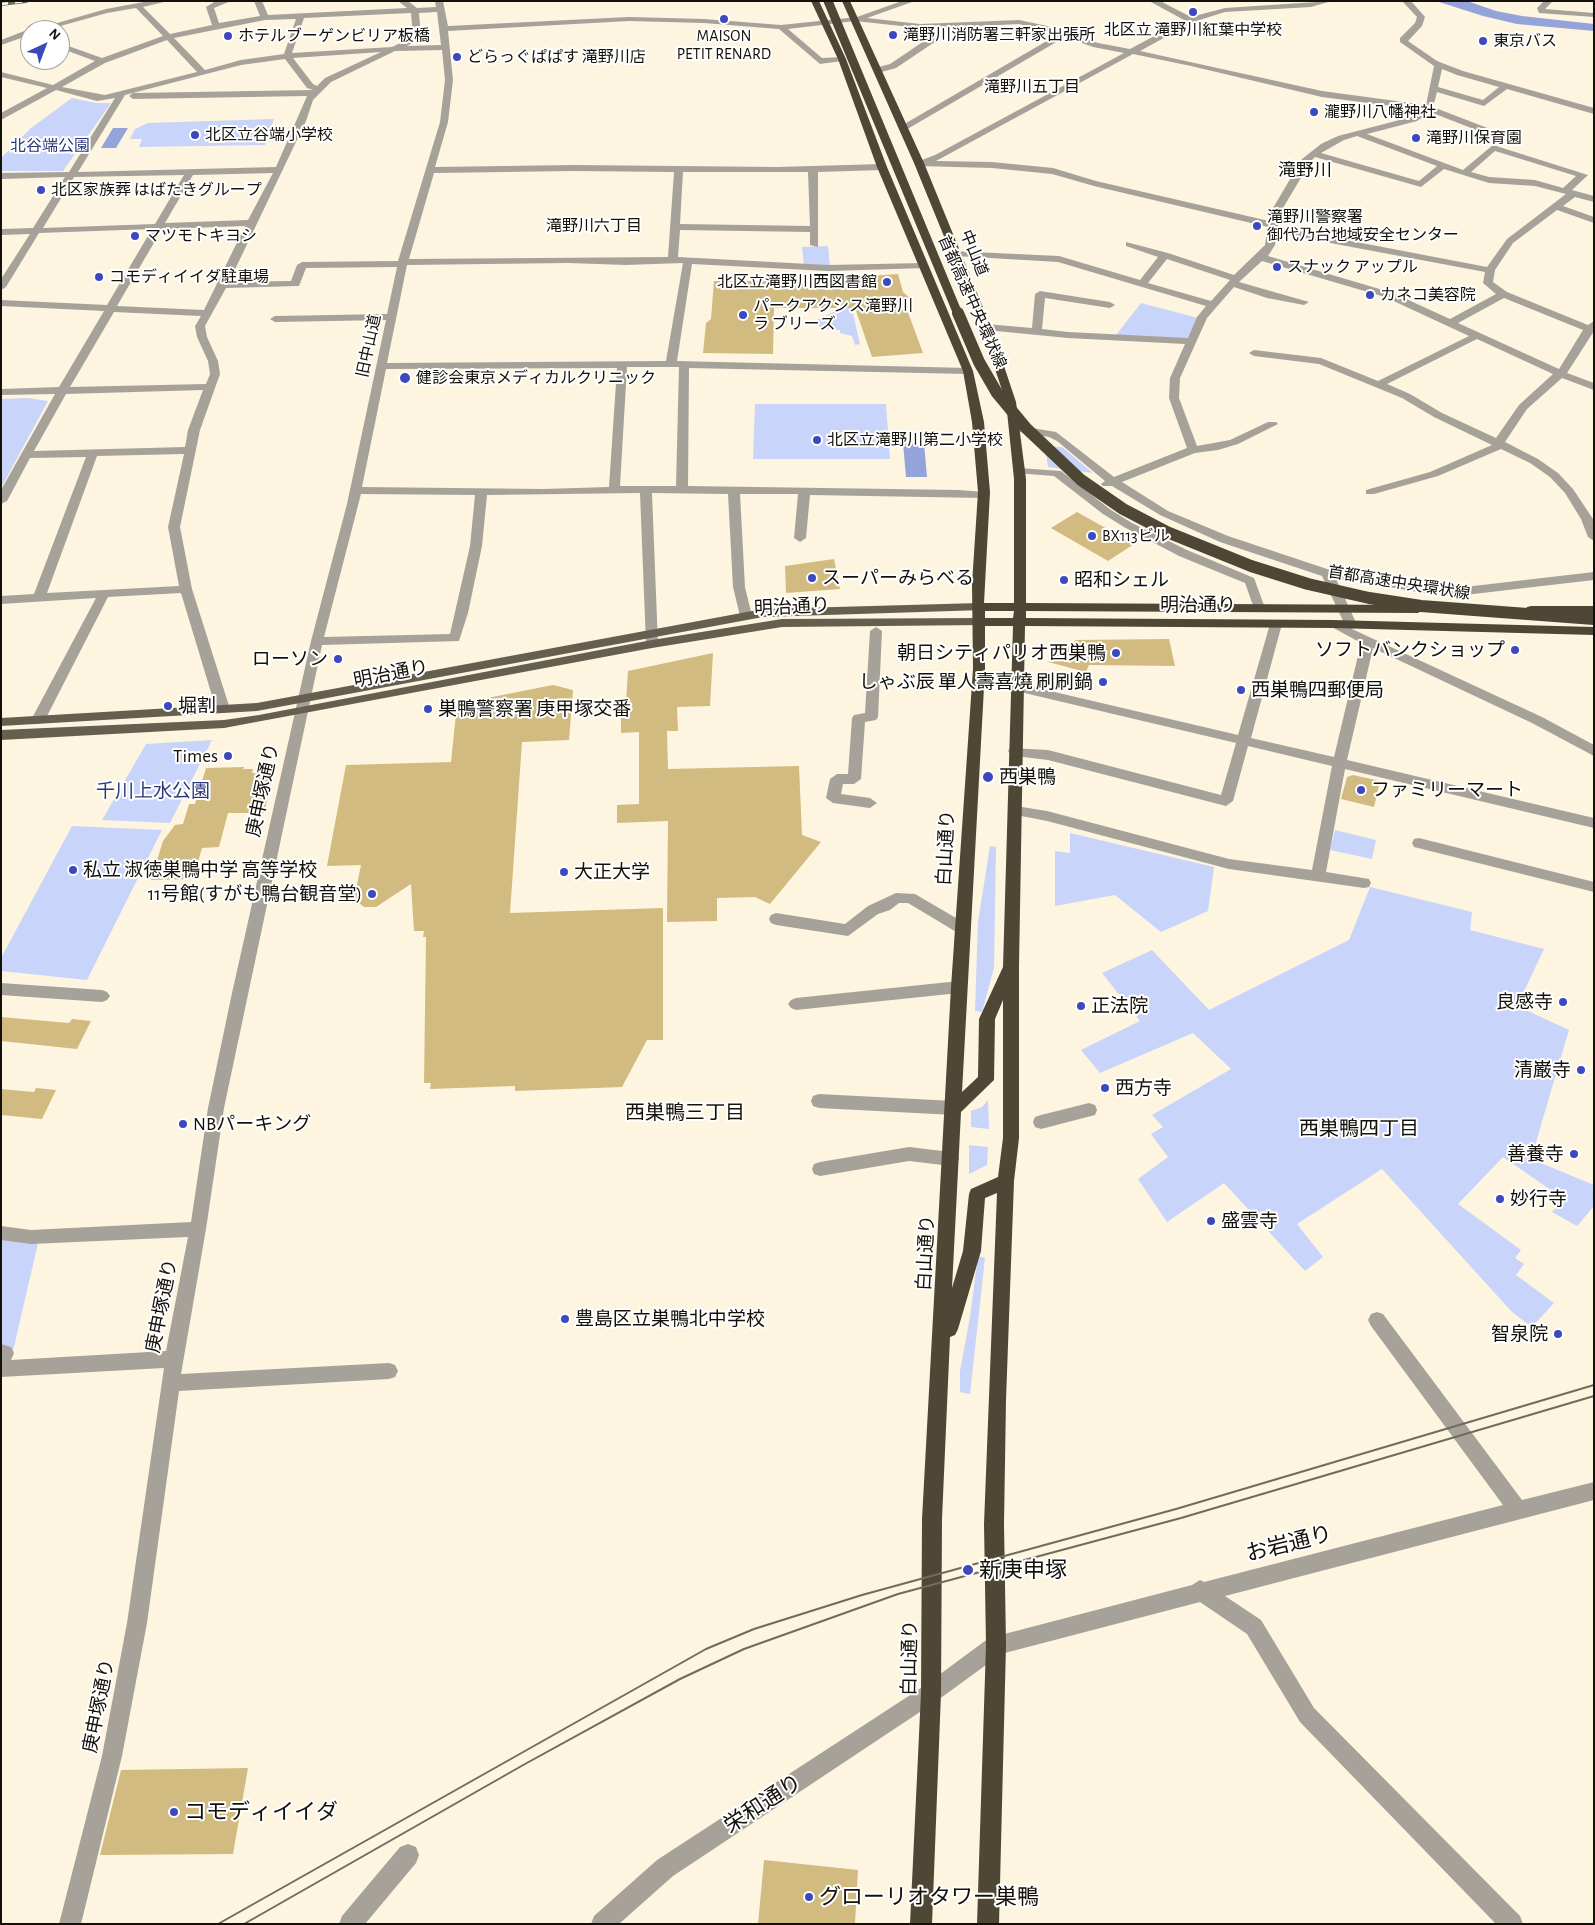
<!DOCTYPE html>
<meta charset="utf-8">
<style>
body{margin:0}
#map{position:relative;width:1595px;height:1925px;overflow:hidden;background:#fdf5e0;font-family:"Alegreya Sans",sans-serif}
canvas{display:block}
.frame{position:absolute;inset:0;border:2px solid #131109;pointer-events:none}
.north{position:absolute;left:20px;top:20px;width:50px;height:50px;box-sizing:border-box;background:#fff;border:1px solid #a1a09d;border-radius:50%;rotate:43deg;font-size:14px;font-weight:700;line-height:20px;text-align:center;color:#131109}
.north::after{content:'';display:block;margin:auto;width:18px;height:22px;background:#3c49bd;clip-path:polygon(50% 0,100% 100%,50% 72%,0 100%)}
</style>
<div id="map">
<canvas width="1595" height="1925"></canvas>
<div class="frame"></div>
<div class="north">N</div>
</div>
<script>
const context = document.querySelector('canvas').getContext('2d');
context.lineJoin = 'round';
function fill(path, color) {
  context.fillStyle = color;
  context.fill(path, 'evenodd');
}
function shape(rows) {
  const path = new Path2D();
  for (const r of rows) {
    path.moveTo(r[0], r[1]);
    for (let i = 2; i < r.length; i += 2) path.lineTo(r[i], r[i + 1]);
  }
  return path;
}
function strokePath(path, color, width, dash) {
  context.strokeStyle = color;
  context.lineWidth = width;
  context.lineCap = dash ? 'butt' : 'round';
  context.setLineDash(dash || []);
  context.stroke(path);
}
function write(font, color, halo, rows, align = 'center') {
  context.font = font + ' "Alegreya Sans","Noto Sans JP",sans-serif';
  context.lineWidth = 4;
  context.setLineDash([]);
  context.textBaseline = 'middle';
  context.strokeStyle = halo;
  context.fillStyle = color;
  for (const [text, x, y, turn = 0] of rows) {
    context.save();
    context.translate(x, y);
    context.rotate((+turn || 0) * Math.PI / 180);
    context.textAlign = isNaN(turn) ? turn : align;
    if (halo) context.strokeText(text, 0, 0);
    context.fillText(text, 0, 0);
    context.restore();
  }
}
fill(shape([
 [72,98,96,103,111,103,63,171,1,171,1,158,31,128],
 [274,119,265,145,139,147,142,139,130,139,135,129,148,123],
 [828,246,830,266,804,265,802,247],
 [842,277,845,278,860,344,855,345,852,336,840,333,840,330,824,329,816,325,816,321,819,319,841,308,841,282,836,278],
 [1141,303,1198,318,1189,337,1184,339,1116,335],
 [28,398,48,401,1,488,1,399],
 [755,404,886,404,890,459,753,459],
 [1045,446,1062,447,1093,473,1048,467],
 [212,740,170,823,102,820,146,744],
 [72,826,162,830,87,980,1,971,1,958],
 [1335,830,1376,840,1372,859,1330,850],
 [1070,833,1214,867,1208,911,1161,932,1115,895,1055,906,1055,851,1070,853],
 [990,846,996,847,994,968,982,1012,975,1011,978,922],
 [1370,887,1472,912,1470,930,1544,949,1517,1006,1569,1030,1531,1159,1594,1185,1594,1206,1577,1226,1552,1212,1564,1199,1503,1157,1458,1204,1521,1250,1515,1258,1524,1264,1516,1275,1554,1303,1532,1327,1512,1312,1382,1169,1297,1224,1323,1257,1305,1271,1224,1183,1167,1222,1138,1179,1168,1157,1151,1134,1163,1127,1152,1115,1231,1069,1193,1033,1100,1073,1081,1050,1140,1021,1102,973,1152,950,1209,1010,1349,940],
 [988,1100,989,1129,971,1127,971,1111,982,1107],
 [969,1145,988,1147,987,1165,969,1174],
 [1,1239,38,1243,13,1351,1,1346],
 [978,1256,985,1258,970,1394,960,1392,960,1371,970,1317]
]), '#c8d4fa');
fill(shape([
 [1436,1,1467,1,1496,11,1522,16,1594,24,1594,31,1517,24,1483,16],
 [113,128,128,128,116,148,101,148],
 [903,443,924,443,927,477,906,477]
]), '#94a3d9');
fill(shape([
 [898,274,903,292,911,299,906,307,923,353,872,357,855,308,774,308,773,354,703,353,706,323,711,319,714,281,855,281,854,277],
 [1077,512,1134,544,1108,561,1051,528],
 [834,559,840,589,786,593,785,566],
 [1169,639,1175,666,1089,665,1086,672,1048,662,1076,640],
 [713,653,710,706,677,707,678,731,667,731,668,769,799,766,802,835,821,842,770,904,755,897,717,898,717,921,667,922,668,821,617,823,617,805,639,804,639,732,621,733,621,717,625,717,628,671],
 [553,685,573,690,569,740,522,742,510,913,663,908,663,1040,647,1040,622,1087,515,1091,515,1086,430,1089,431,1083,424,1083,426,937,423,937,424,931,414,931,411,884,376,907,364,907,354,899,361,865,327,866,346,765,451,762,457,704],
 [244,767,243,769,253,769,252,773,273,774,264,813,228,813,219,847,202,848,193,879,151,880,163,841,175,825,183,824,189,804,195,804,206,768],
 [1353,775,1380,781,1374,807,1341,799,1347,777],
 [1,1017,69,1023,72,1019,91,1021,77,1049,1,1041],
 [36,1088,56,1090,42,1119,1,1115,1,1089,34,1092],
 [248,1768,233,1854,100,1855,121,1770],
 [764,1860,858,1870,855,1924,758,1924]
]), '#d1bb80');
fill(shape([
 [149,1,168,1,143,7,170,34,212,25,206,7,216,1,231,1,214,8,219,23,260,16,254,1,262,1,268,15,407,8,398,1,408,1,417,8,436,7,435,1,443,1,448,26,629,17,704,19,781,25,857,17,902,1,915,1,867,18,920,24,1019,20,1052,27,1098,43,1130,49,1184,20,1149,1,1160,1,1191,17,1225,8,1332,1,1311,7,1225,12,1193,22,1140,51,1322,91,1426,105,1434,66,1400,42,1400,38,1415,23,1417,17,1402,1,1411,1,1425,17,1422,26,1408,41,1437,61,1463,71,1594,108,1594,114,1507,89,1484,106,1437,92,1433,107,1490,129,1490,133,1484,133,1430,112,1417,121,1367,134,1463,170,1493,145,1588,175,1572,190,1594,196,1594,202,1575,197,1563,206,1594,217,1594,223,1557,210,1513,243,1495,270,1493,282,1507,292,1588,325,1594,321,1594,331,1567,373,1594,383,1594,390,1562,378,1527,409,1505,442,1538,459,1558,473,1573,489,1593,519,1594,541,1588,537,1581,519,1565,493,1550,477,1530,463,1501,449,1438,476,1374,494,1366,494,1366,490,1430,472,1492,445,1434,417,1402,398,1319,364,1254,356,1249,353,1254,350,1321,358,1378,381,1469,336,1385,297,1262,261,1239,282,1309,302,1304,305,1267,298,1234,287,1207,318,1180,378,1179,398,1197,446,1230,440,1268,422,1276,422,1278,424,1238,444,1218,450,1195,453,1122,482,1168,511,1228,536,1330,570,1333,575,1344,571,1423,585,1456,588,1594,572,1594,580,1456,596,1423,593,1345,579,1337,581,1357,625,1352,629,1542,717,1594,745,1594,756,1532,723,1373,648,1347,760,1594,818,1594,828,1345,769,1326,872,1369,879,1371,883,1369,887,1364,888,1229,869,1047,821,1011,814,1009,811,1011,808,1016,806,1047,811,1229,859,1312,870,1332,766,1248,746,1233,801,1226,806,1048,760,1015,756,1010,754,1008,751,1010,748,1048,750,1221,795,1236,743,1016,691,1010,687,1016,683,1238,735,1270,624,1276,620,1282,624,1251,738,1334,757,1361,643,1330,626,1336,622,1345,625,1322,576,1220,542,1160,515,1112,486,1103,486,1101,484,1105,481,1057,441,1049,437,1020,432,1014,429,1020,426,1056,432,1114,477,1187,448,1169,398,1170,378,1185,344,1068,338,986,330,981,327,986,324,1032,328,1035,294,1040,291,1110,302,1115,305,1110,308,1045,298,1042,329,1068,332,1188,338,1197,317,1206,306,1058,262,956,256,953,255,953,251,1059,256,1140,280,1158,257,1126,246,1126,242,1168,253,1234,275,1265,245,1268,227,1094,186,1052,174,992,168,919,166,914,163,935,155,1124,53,1093,47,1065,37,904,131,900,128,901,126,1057,35,1019,24,957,27,896,68,878,73,875,72,875,68,890,64,945,27,920,28,855,21,788,29,822,58,842,57,846,59,842,61,820,64,779,29,704,23,629,21,448,31,453,80,448,122,435,167,574,165,777,167,882,164,887,167,882,170,818,172,818,247,810,245,810,232,680,230,678,257,828,265,924,263,929,266,927,268,828,271,692,264,677,361,968,368,973,371,968,374,689,368,688,486,959,490,984,492,990,495,984,498,810,495,806,538,800,542,794,538,798,494,740,494,745,587,752,616,746,620,740,616,733,587,728,494,652,493,658,644,652,648,646,644,640,493,487,495,482,546,468,613,459,641,322,645,224,1108,206,1229,181,1374,389,1363,395,1365,398,1371,395,1377,389,1379,179,1391,147,1623,122,1756,81,1924,59,1924,102,1756,127,1623,164,1368,1,1377,1,1344,11,1347,14,1353,11,1360,166,1351,188,1237,31,1244,1,1240,1,1226,31,1230,191,1222,208,1108,232,993,311,641,347,504,386,320,275,322,270,319,275,316,387,314,397,267,306,268,299,286,226,288,205,326,207,337,218,361,220,374,200,430,180,527,192,589,230,709,228,712,223,713,216,709,181,593,108,597,45,720,38,724,33,723,31,720,96,598,1,604,1,596,34,594,86,457,30,458,7,501,1,504,1,490,55,394,1,395,1,389,59,387,104,311,1,306,1,300,107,305,152,229,39,233,6,287,1,290,1,279,30,234,1,235,1,229,33,228,65,177,1,179,1,173,69,172,115,98,97,101,56,90,1,120,1,113,47,88,1,77,1,72,53,85,95,61,60,48,60,43,102,58,163,36,136,8,107,13,46,30,33,30,106,9,149,1],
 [437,12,441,45,407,46,421,38,419,13,437,12],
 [411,13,413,37,392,47,292,53,304,18,411,13],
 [296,19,284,54,241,60,205,70,174,38,265,20,296,19],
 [167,40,197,72,105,95,62,87,105,63,167,40],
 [442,50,445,80,440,122,398,261,302,262,297,265,291,281,229,282,306,121,313,100,331,82,395,51,442,50],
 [381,52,325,78,317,86,313,84,293,58,381,52],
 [1133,54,1191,66,1322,97,1422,110,1411,117,1338,136,1321,144,1302,159,1270,213,1269,221,1096,181,1053,168,992,162,936,161,1133,54],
 [285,59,307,88,313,90,133,93,129,96,133,99,307,96,276,167,78,172,125,95,241,65,285,59],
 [1442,69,1457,75,1499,87,1483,100,1438,87,1442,69],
 [1357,136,1437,166,1419,181,1321,153,1344,140,1357,136],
 [1495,151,1576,176,1563,188,1535,180,1489,177,1471,172,1495,151],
 [1315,157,1421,187,1444,169,1489,183,1535,186,1566,194,1507,239,1487,267,1278,227,1280,213,1311,161,1315,157],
 [574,171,674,172,668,257,409,259,434,173,574,171],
 [683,172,808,172,810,226,680,224,683,172],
 [273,173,248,220,165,223,193,175,273,173],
 [184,175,155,224,43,228,74,177,184,175],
 [245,226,204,310,117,306,162,229,245,226],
 [1277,233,1485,272,1483,283,1496,294,1450,319,1393,293,1268,256,1275,245,1277,233],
 [1167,259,1230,280,1211,301,1148,283,1167,259],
 [568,263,626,265,683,263,666,361,387,363,407,265,568,263],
 [1504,298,1583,330,1559,369,1458,323,1504,298],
 [114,312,201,316,195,326,197,337,208,361,210,374,206,384,70,387,114,312],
 [1477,339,1553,374,1519,405,1496,438,1442,413,1410,394,1387,384,1477,339],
 [627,367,679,367,676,486,620,486,627,367],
 [617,368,609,487,543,489,362,487,386,369,617,368],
 [203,390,188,430,185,447,34,451,66,394,203,390],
 [184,454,168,527,179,586,47,593,97,456,184,454],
 [361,494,475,495,470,546,450,634,324,637,361,494],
 [1544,1,1553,1,1545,9,1594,13,1594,17,1539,13,1537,8,1544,1],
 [30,30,30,35,1,45,1,40,27,30,32,30,30,30],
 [1019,468,1061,471,1111,510,1132,523,1187,550,1254,578,1265,608,1259,612,1255,611,1245,583,1179,556,1124,527,1103,514,1054,476,1015,473,1013,471,1019,468],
 [876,627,882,631,878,717,876,720,865,722,861,779,854,784,843,784,841,794,870,798,877,803,870,808,833,803,826,798,830,779,837,774,848,774,852,718,854,715,865,713,870,631,876,627],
 [1419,838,1594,882,1594,892,1414,847,1412,843,1414,839,1419,838],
 [896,893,915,894,968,925,970,929,968,933,958,933,908,903,899,903,890,910,878,914,848,936,776,925,771,923,769,919,771,915,776,913,845,924,868,906,896,893],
 [959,981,964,983,967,987,964,991,959,993,796,1010,791,1008,788,1004,791,1000,796,998,959,981],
 [1,983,102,990,107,992,110,996,107,1000,102,1002,1,995,1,983],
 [819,1094,954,1101,960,1103,962,1108,960,1113,954,1115,819,1108,813,1106,811,1101,813,1096,819,1094],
 [1089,1103,1095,1105,1097,1110,1095,1115,1041,1129,1035,1127,1033,1122,1035,1117,1041,1115,1089,1103],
 [909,1147,951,1152,957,1154,959,1159,957,1164,951,1166,909,1161,820,1176,814,1174,812,1169,814,1164,820,1162,909,1147],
 [1377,1312,1383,1314,1522,1500,1594,1482,1594,1500,1225,1596,1261,1620,1314,1708,1520,1916,1523,1924,1496,1924,1300,1722,1247,1634,1200,1602,1001,1654,938,1700,673,1876,619,1924,591,1924,594,1916,657,1860,924,1686,989,1638,1192,1585,1200,1580,1204,1582,1503,1505,1371,1326,1368,1320,1371,1314,1377,1312],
 [408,1844,416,1847,419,1855,416,1863,365,1924,339,1924,342,1916,400,1847,408,1844]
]), '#a6a299');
fill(shape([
 [980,603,984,604,986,607,984,610,763,617,257,711,1,726,1,718,257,703,763,609,980,603],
 [979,618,985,622,983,625,782,627,652,648,224,728,1,740,1,730,224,720,259,715,652,640,782,619,979,618]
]), '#655f4f');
fill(shape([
 [811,1,819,1,846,59,887,167,973,371,984,422,990,492,984,603,1014,603,1014,479,1006,402,981,327,914,163,842,1,850,1,924,163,991,327,1016,402,1026,479,1026,603,1418,605,1424,609,1418,613,1026,611,1026,618,1333,620,1594,627,1594,635,1333,628,1025,626,1019,965,1019,1138,1014,1181,1006,1400,1004,1524,1006,1645,999,1924,977,1924,986,1645,984,1524,997,1193,985,1198,981,1251,958,1329,955,1335,950,1337,942,1519,941,1693,932,1924,910,1924,921,1693,922,1519,951,987,973,669,972,584,978,492,972,422,963,371,877,167,838,59,811,1],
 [985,611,1014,611,1013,618,985,618,985,611],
 [985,626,1013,626,1003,967,979,1019,978,1077,962,1092,985,669,985,626],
 [1003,1000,1003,1138,998,1177,971,1189,969,1194,963,1251,952,1288,961,1112,994,1080,995,1019,1003,1000],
 [1531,606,1594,606,1594,614,1527,613,1525,610,1527,607,1531,606]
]), '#4e4735');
strokePath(shape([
 [218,1924,706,1649,754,1629,862,1595,1176,1509,1594,1385],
 [244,1924,525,1764,680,1679,744,1649,898,1594,1181,1518,1594,1396]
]), '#6f6b5e', 2);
const rail = shape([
 [1,4,26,1]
]);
strokePath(rail, '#6f6b5e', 4);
strokePath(rail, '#fff', 2.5, [7]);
strokePath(shape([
 [828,1,958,314]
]), '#4e4735', 9);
strokePath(shape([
 [958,313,979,362,997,393,1026,428,1081,480,1123,509,1167,532,1251,566,1308,584,1369,598,1421,606,1594,619]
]), '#4e4735', 12);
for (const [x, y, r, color] of [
 [1193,12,5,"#3c49bd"],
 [724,19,5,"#3c49bd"],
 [893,35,5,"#3c49bd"],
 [228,36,5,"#3c49bd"],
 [1483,41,5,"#3c49bd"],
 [457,57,5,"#3c49bd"],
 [1314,112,5,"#3c49bd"],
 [195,135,5,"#3c49bd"],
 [1416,138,5,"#3c49bd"],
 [41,190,5,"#3c49bd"],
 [1257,226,5,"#3c49bd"],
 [135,236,5,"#3c49bd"],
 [1277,267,5,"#3c49bd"],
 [99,277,5,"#3c49bd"],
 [887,282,5,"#3c49bd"],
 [1370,295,5,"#3c49bd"],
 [743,315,5,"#3c49bd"],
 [405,378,6,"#3c49bd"],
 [817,440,5,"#3c49bd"],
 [1092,536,5,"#3c49bd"],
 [812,578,5,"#3c49bd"],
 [1064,580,5,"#3c49bd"],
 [1515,650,5,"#3c49bd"],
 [1116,653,5,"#3c49bd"],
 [338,659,5,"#3c49bd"],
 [1103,682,5,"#3c49bd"],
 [1241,690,5,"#3c49bd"],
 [168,706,5,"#3c49bd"],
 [428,709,5,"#3c49bd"],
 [228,756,5,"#3c49bd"],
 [988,777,6,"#3c49bd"],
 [1361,790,5,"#3c49bd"],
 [73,870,5,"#3c49bd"],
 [564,872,5,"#3c49bd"],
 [372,894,5,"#3c49bd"],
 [1563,1002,5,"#3c49bd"],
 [1081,1006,5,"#3c49bd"],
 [1581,1070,5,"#3c49bd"],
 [1105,1088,5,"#3c49bd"],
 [183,1124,5,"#3c49bd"],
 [1574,1154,5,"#3c49bd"],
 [1500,1199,5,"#3c49bd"],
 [1211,1221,5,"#3c49bd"],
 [565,1319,5,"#3c49bd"],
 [1558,1334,5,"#3c49bd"],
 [968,1570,6,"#3c49bd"],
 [174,1812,5,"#3c49bd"],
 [809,1897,5,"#3c49bd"]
]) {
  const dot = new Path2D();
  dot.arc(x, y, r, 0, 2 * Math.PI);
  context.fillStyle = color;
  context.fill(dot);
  strokePath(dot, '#fff', 2);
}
write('16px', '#131109', '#fff', [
 ["北区立 滝野川紅葉中学校",1193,30,"center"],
 ["滝野川消防署三軒家出張所",903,35],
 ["ホテルブーゲンビリア板橋",238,36],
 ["MAISON",724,36,"center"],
 ["PETIT RENARD",724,54,"center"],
 ["東京バス",1493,41],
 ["どらっぐぱぱす 滝野川店",467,57],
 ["瀧野川八幡神社",1324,112],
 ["北区立谷端小学校",205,135],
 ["滝野川保育園",1426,138],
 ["北区家族葬 はばたきグループ",51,190],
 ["滝野川警察署",1267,217],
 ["御代乃台地域安全センター",1267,235],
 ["マツモトキヨシ",145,236],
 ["スナック アップル",1287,267],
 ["コモディイイダ駐車場",109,277],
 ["北区立滝野川西図書館",877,282,"right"],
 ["カネコ美容院",1380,295],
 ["パークアクシス滝野川",753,306],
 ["ラ ブリーズ",753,324],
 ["健診会東京メディカルクリニック",416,378],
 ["北区立滝野川第二小学校",827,440],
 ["BX113ビル",1102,536]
], 'left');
write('16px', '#131109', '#fff', [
 ["滝野川五丁目",1032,87],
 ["滝野川六丁目",594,226]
]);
write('16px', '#2d397a', '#fff', [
 ["北谷端公園",50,146]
]);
write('16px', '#131109', '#fff', [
 ["中山道",974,253,68],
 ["首都高速中央環状線",972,302,66],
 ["旧中山道",369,346,-78],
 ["首都高速中央環状線",1399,583,9]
]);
write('18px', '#131109', '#fff', [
 ["滝野川",1305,171]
]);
write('19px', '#131109', '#fff', [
 ["スーパーみらべる",822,578],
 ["昭和シェル",1074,580],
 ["ソフトバンクショップ",1505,650,"right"],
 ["朝日シティパリオ西巣鴨",1106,653,"right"],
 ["ローソン",328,659,"right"],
 ["しゃぶ辰 單人壽喜燒 刷刷鍋",1093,682,"right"],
 ["西巣鴨四郵便局",1251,690],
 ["堀割",178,706],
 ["巣鴨警察署 庚甲塚交番",438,709],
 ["Times",218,756,"right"],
 ["西巣鴨",999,777],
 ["ファミリーマート",1371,790],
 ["私立 淑徳巣鴨中学 高等学校",83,870],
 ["大正大学",574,872],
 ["11号館(すがも鴨台観音堂)",362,894,"right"],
 ["良感寺",1553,1002,"right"],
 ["正法院",1091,1006],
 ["清巌寺",1571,1070,"right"],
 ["西方寺",1115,1088],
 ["NBパーキング",193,1124],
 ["善養寺",1564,1154,"right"],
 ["妙行寺",1510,1199],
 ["盛雲寺",1221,1221],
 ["豊島区立巣鴨北中学校",575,1319],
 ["智泉院",1548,1334,"right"]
], 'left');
write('19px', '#131109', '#fff', [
 ["明治通り",1198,605],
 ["明治通り",792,607,-3],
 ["明治通り",391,674,-11],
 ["庚申塚通り",263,790,-78],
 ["白山通り",946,848,-87],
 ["白山通り",926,1253,-87],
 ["庚申塚通り",162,1306,-79],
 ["白山通り",910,1658,-89],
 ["庚申塚通り",99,1706,-79]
]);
write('19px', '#2d397a', '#fff', [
 ["千川上水公園",153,791]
]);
write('20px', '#131109', '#fff', [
 ["西巣鴨三丁目",685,1113],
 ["西巣鴨四丁目",1359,1129]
]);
write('22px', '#131109', '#fff', [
 ["お岩通り",1289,1544,-14],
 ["栄和通り",763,1804,-33]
]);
write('22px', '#131109', '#fff', [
 ["新庚申塚",979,1570],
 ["コモディイイダ",184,1812],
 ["グローリオタワー巣鴨",819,1897]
], 'left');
</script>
